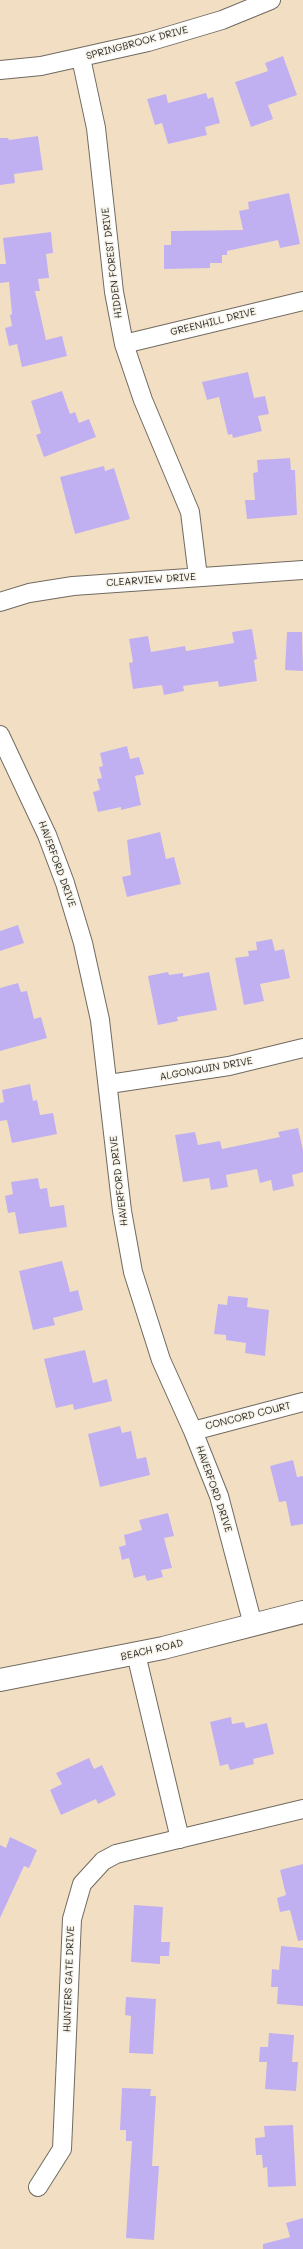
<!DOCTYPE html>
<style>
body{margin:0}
canvas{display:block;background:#f2dfc3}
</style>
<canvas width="303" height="2249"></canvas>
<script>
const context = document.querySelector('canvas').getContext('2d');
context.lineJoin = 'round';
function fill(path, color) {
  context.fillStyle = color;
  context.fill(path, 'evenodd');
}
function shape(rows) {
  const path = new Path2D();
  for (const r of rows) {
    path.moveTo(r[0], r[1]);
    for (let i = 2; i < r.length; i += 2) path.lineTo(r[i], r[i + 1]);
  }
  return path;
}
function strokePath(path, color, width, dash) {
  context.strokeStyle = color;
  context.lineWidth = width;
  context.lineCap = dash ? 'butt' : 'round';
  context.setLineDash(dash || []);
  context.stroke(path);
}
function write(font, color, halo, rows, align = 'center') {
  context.font = font + ' Mali,sans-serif';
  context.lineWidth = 3;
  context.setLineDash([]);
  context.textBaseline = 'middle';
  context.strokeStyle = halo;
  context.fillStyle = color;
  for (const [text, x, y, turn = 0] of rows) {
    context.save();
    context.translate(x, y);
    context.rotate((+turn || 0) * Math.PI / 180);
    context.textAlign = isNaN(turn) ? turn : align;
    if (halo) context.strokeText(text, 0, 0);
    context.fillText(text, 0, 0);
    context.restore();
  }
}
fill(shape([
 [283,56,297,95,268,105,273,119,251,127,235,82,268,71,265,63],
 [206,93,208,99,213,97,220,123,205,127,207,135,168,144,162,123,155,125,147,99,166,94,168,103],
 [38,136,43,170,14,174,15,183,0,185,0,138,8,138,9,140],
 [289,193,300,244,280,248,278,240,227,251,227,255,222,255,222,263,210,263,210,268,164,269,164,245,171,245,171,231,243,230,239,211,249,209,248,202],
 [51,232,53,253,46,254,49,278,38,279,40,291,35,291,46,340,62,336,67,356,22,367,17,344,9,346,5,328,12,326,10,315,12,314,9,282,0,283,0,264,6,264,3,238],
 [248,372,254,398,265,396,269,414,258,416,262,431,233,438,232,434,228,435,219,397,207,400,202,382],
 [62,391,70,414,75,412,79,423,89,419,96,437,44,457,36,435,41,433,31,401],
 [290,458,291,470,295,470,297,515,247,519,245,500,255,500,253,473,258,472,257,460],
 [104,466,105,471,114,468,130,519,75,534,60,477],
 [252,629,257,659,254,660,257,681,219,687,218,681,183,686,184,691,164,695,162,685,133,689,129,663,133,662,129,639,148,636,151,652,185,646,186,651,234,643,232,632],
 [287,632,302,632,303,671,285,670],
 [127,746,130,759,139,757,144,774,135,776,141,805,121,810,121,807,98,812,93,792,100,790,97,779,102,778,99,767,103,766,100,753],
 [160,832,166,859,174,857,181,884,127,897,122,877,131,875,127,840],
 [18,925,24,943,0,951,0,931],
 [272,939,275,951,284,949,290,978,260,984,264,1001,244,1005,235,958,249,956,248,951,257,950,256,942],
 [168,972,169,975,183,973,183,977,209,972,217,1010,177,1017,178,1021,158,1025,148,976],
 [18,983,21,992,27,991,34,1019,41,1017,47,1038,0,1051,0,988],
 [30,1084,33,1101,37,1100,40,1115,53,1113,57,1134,12,1143,7,1120,0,1121,0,1103,4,1102,2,1090],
 [298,1128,303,1150,303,1172,292,1175,294,1186,273,1191,271,1180,260,1183,257,1169,226,1175,228,1187,211,1190,209,1178,183,1182,175,1135,195,1132,198,1145,220,1141,222,1149,280,1137,278,1132],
 [38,1178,40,1189,47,1188,50,1207,64,1205,67,1227,19,1234,15,1212,8,1213,5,1196,13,1194,11,1182],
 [62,1261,70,1292,78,1290,83,1310,53,1318,55,1325,33,1330,19,1271],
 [228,1296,248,1298,247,1307,269,1310,265,1356,245,1353,246,1343,226,1340,226,1335,214,1334,218,1304,227,1305],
 [85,1350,93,1383,107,1379,112,1401,74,1410,73,1404,56,1408,44,1359],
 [120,1426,122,1433,131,1431,137,1459,146,1457,150,1475,100,1487,88,1434],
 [293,1460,297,1477,303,1476,303,1524,291,1526,286,1501,279,1502,270,1466],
 [168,1513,174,1536,164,1538,172,1568,161,1570,163,1577,147,1581,145,1575,134,1578,129,1558,122,1560,119,1547,126,1545,124,1535,142,1530,139,1520],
 [231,1717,232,1724,244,1722,246,1728,267,1723,274,1754,253,1759,254,1764,230,1770,228,1764,220,1766,210,1722],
 [89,1758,94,1769,102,1765,116,1795,98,1804,96,1799,61,1815,50,1790,62,1784,56,1773],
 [10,1837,37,1850,29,1868,24,1866,0,1918,0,1845,6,1848],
 [303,1864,303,1940,298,1941,290,1910,280,1912,277,1898,286,1895,280,1870],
 [134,1905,163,1907,161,1942,170,1942,169,1956,160,1956,160,1964,131,1962],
 [281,1946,303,1948,303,2006,277,2004,278,1987,271,1987,272,1969,279,1970],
 [126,1997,156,1999,153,2054,129,2053,131,2016,125,2015],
 [269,2033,294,2035,292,2062,298,2062,296,2091,265,2089,267,2062,259,2062,260,2047,268,2047],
 [122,2088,151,2089,150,2096,156,2096,152,2166,159,2166,154,2240,126,2238,132,2141,126,2141,126,2130,120,2130],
 [293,2125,296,2186,268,2187,267,2167,263,2168,262,2155,256,2155,255,2138,265,2137,264,2126],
 [303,2218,303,2249,263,2249,263,2244,290,2237,286,2223]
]), '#c1b0f1');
const minor = shape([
 [81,58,96,128,114,292,124,344,143,400,190,512,198,577],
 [0,70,41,66,148,42,222,20,271,0],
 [124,344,303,301],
 [0,602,29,593,73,586,303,570],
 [0,735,47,835,65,883,83,943,100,1020,122,1211,133,1272,161,1360,193,1431,219,1496,253,1625],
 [109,1084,229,1066,303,1048],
 [193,1431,303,1402],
 [136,1654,180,1839],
 [38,2187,62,2149,72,1919,82,1884,103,1861,116,1854,303,1809]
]);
const tertiary = shape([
 [0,1680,163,1648,303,1612]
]);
strokePath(minor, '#716a60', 20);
strokePath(tertiary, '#716a60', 24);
strokePath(minor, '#fff', 18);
strokePath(tertiary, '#fff', 22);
write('10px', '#2b2b2b', '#f7f3e8', [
 ["SPRINGBROOK DRIVE",137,43,-15],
 ["HIDDEN FOREST DRIVE",112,263,-97],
 ["GREENHILL DRIVE",213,322,-14],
 ["CLEARVIEW DRIVE",151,580,-4],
 ["HAVERFORD DRIVE",57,864,70],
 ["ALGONQUIN DRIVE",206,1069,-10],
 ["HAVERFORD DRIVE",119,1181,-97],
 ["CONCORD COURT",248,1416,-14],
 ["HAVERFORD DRIVE",214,1489,71],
 ["BEACH ROAD",152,1650,-13],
 ["HUNTERS GATE DRIVE",69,1979,-88]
]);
</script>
